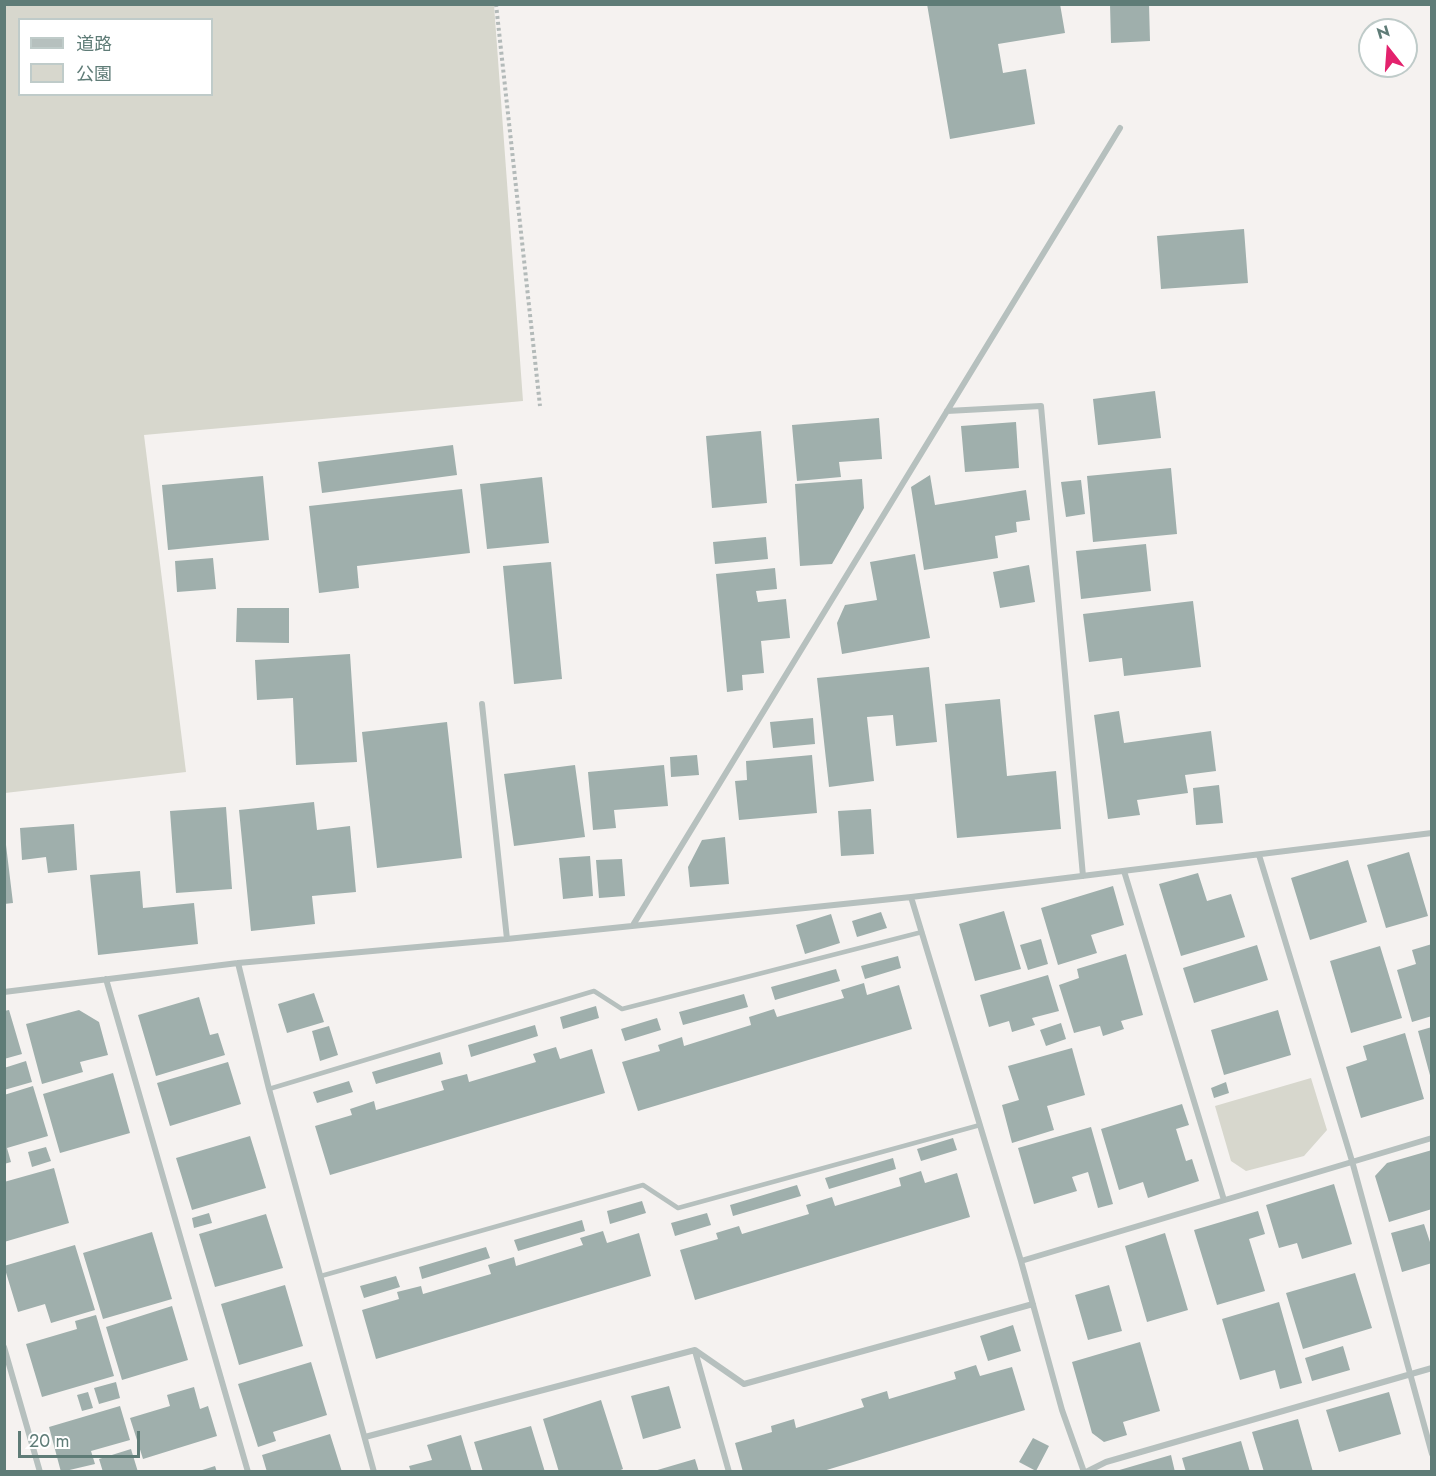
<!DOCTYPE html>
<meta charset="utf-8">
<style>
body{margin:0}
#map{position:relative;width:1436px;height:1476px;overflow:hidden;background:#f5f2f0;font-family:Jost,"Noto Sans JP",sans-serif}
canvas{display:block}
.frame{position:absolute;inset:0;border:6px solid #5f7c77;pointer-events:none}
.legend{position:absolute;left:18px;top:18px;width:195px;height:78px;box-sizing:border-box;background:#fff;border:2px solid #bfcbc9;margin:0;padding:8px 10px;list-style:none;font-size:18px;color:#5f7c77}
.legend li{display:flex;align-items:center;gap:12px;height:30px}
.legend b{width:30px;border:2px solid #bfcbc9}
.north{position:absolute;left:1358px;top:18px;width:60px;height:60px;box-sizing:border-box;background:#fff;border:2px solid #bfcbc9;border-radius:50%;rotate:343deg;font-size:16px;font-weight:700;line-height:24px;text-align:center;color:#5f7c77}
.north::after{content:'';display:block;margin:auto;width:21px;height:27px;background:#e3226d;clip-path:polygon(50% 0,100% 100%,50% 72%,0 100%)}
.scale{position:absolute;left:18px;top:1431px;width:122px;height:27px;box-sizing:border-box;border:3px solid #5f7c77;border-top:0;padding-left:8px;font-size:18px;line-height:21px;white-space:nowrap;color:#5f7c77;-webkit-text-stroke:4px #fff;paint-order:stroke}
</style>
<div id="map">
<canvas width="1436" height="1476"></canvas>
<div class="frame"></div>
<ul class="legend">
<li><b style="height:8px;background:#b6c0be"></b>道路</li>
<li><b style="height:16px;background:#d7d7cd"></b>公園</li>
</ul>
<div class="north">N</div>
<div class="scale">20 m</div>
</div>
<script>
const context = document.querySelector('canvas').getContext('2d');
context.lineJoin = 'round';
function fill(path, color) {
  context.fillStyle = color;
  context.fill(path, 'evenodd');
}
function shape(rows) {
  const path = new Path2D();
  for (const r of rows) {
    path.moveTo(r[0], r[1]);
    for (let i = 2; i < r.length; i += 2) path.lineTo(r[i], r[i + 1]);
  }
  return path;
}
function strokePath(path, color, width, dash) {
  context.strokeStyle = color;
  context.lineWidth = width;
  context.lineCap = dash ? 'butt' : 'round';
  context.setLineDash(dash || []);
  context.stroke(path);
}
fill(shape([
 [4,5,494,5,523,401,144,435,186,772,5,793],
 [20,20,212,20,212,94,20,94],
 [1311,1078,1327,1130,1304,1156,1246,1171,1231,1161,1215,1106]
]), '#d7d7cd');
fill(shape([
 [927,4,1060,4,1065,33,998,44,1003,73,1026,69,1035,124,950,139],
 [1110,4,1149,4,1150,41,1111,43],
 [1244,229,1248,283,1161,289,1157,236],
 [1155,391,1161,438,1098,445,1093,399],
 [879,418,882,459,839,462,841,477,797,481,792,425],
 [1016,422,1019,468,965,472,961,426],
 [761,431,767,503,712,508,706,436],
 [453,445,457,475,322,493,318,462],
 [1171,468,1177,534,1093,542,1087,476],
 [930,475,935,505,1026,490,1030,520,1016,522,1017,532,995,536,998,558,924,570,911,487],
 [263,476,269,540,168,550,162,485],
 [542,477,549,543,487,549,480,484],
 [862,479,864,508,832,564,800,566,795,484],
 [1081,480,1085,514,1066,517,1061,482],
 [462,489,470,553,357,566,359,588,319,593,309,506],
 [766,537,768,559,715,564,713,542],
 [1146,544,1151,591,1081,599,1076,551],
 [915,554,930,638,842,654,837,623,845,605,877,600,870,562],
 [213,558,216,589,177,592,175,561],
 [551,562,562,679,514,684,503,566],
 [1029,565,1035,602,1000,608,993,572],
 [775,568,777,589,756,591,758,602,786,599,790,638,761,641,764,673,742,675,743,690,727,692,716,574],
 [1193,601,1201,667,1124,676,1122,658,1089,662,1083,614],
 [237,608,289,608,289,643,236,642],
 [350,654,357,762,296,765,293,698,257,700,255,660],
 [929,667,937,742,896,746,893,715,867,717,874,781,829,787,817,678],
 [1000,699,1007,776,1056,771,1061,829,957,838,945,704],
 [1119,711,1124,743,1211,731,1216,771,1185,775,1188,793,1137,800,1140,815,1108,819,1094,715],
 [813,718,815,744,773,748,770,722],
 [447,722,462,858,377,868,362,732],
 [697,755,699,775,671,777,670,757],
 [812,755,817,813,739,820,735,781,747,780,746,761],
 [575,765,585,837,514,846,504,774],
 [664,765,668,806,614,810,616,828,593,830,588,772],
 [1219,785,1223,823,1196,825,1193,788],
 [314,802,317,830,350,826,356,892,312,896,315,924,251,931,239,810],
 [226,807,232,889,176,893,170,811],
 [871,809,874,854,841,856,838,811],
 [74,824,77,870,48,873,46,857,22,860,20,828],
 [725,837,729,884,690,887,688,867,702,840],
 [6,845,13,903,4,904,4,846],
 [1409,852,1428,916,1386,928,1367,865],
 [590,856,593,896,563,899,559,858],
 [622,859,625,896,599,898,596,860],
 [1348,860,1367,922,1310,940,1291,878],
 [140,871,143,908,194,903,198,944,98,955,90,875],
 [1198,873,1207,901,1231,894,1245,937,1181,956,1159,884],
 [1113,886,1124,925,1091,935,1097,953,1058,965,1041,908],
 [1004,911,1021,969,975,981,959,924],
 [881,912,887,928,857,937,852,921],
 [831,914,840,943,805,954,796,925],
 [1041,939,1048,964,1028,970,1020,945],
 [1432,944,1432,1016,1412,1022,1397,970,1416,964,1412,950],
 [1257,945,1268,980,1194,1003,1183,968],
 [1380,946,1402,1018,1351,1033,1330,961],
 [1126,954,1143,1015,1121,1021,1124,1029,1103,1036,1100,1026,1074,1033,1059,985,1079,978,1077,969],
 [898,956,901,968,865,979,861,966],
 [836,969,840,981,775,1000,771,987],
 [1048,975,1059,1011,1032,1018,1035,1025,1012,1032,1009,1021,989,1027,980,995],
 [864,983,867,995,899,985,912,1029,638,1111,622,1062,660,1051,658,1045,682,1037,684,1046,751,1025,749,1017,774,1009,777,1017,844,998,841,990],
 [314,993,324,1022,287,1033,278,1004],
 [744,994,748,1007,683,1025,679,1012],
 [199,997,210,1035,218,1033,225,1055,156,1076,138,1015],
 [596,1006,599,1018,563,1029,560,1017],
 [9,1010,22,1054,4,1059,4,1011],
 [79,1010,99,1022,108,1055,80,1062,83,1072,42,1084,26,1024],
 [1278,1010,1291,1055,1224,1075,1211,1030],
 [657,1018,661,1030,625,1041,621,1029],
 [1061,1023,1066,1039,1046,1046,1040,1030],
 [535,1025,538,1036,471,1057,468,1045],
 [329,1026,338,1055,320,1061,312,1031],
 [1432,1027,1432,1079,1431,1079,1418,1031],
 [1405,1033,1424,1099,1361,1118,1346,1067,1367,1060,1363,1046],
 [556,1047,560,1059,592,1049,605,1093,330,1175,315,1126,352,1115,350,1109,374,1101,376,1110,444,1090,441,1081,467,1074,469,1082,536,1062,533,1054],
 [1072,1048,1085,1095,1047,1106,1054,1130,1012,1143,1002,1105,1019,1100,1008,1066],
 [440,1052,443,1064,376,1084,372,1072],
 [26,1061,32,1082,4,1090,4,1068],
 [228,1062,241,1104,170,1126,157,1083],
 [113,1073,130,1133,60,1153,43,1094],
 [349,1081,353,1092,317,1103,313,1092],
 [1226,1082,1229,1093,1214,1098,1211,1088],
 [33,1086,48,1136,7,1148,11,1162,4,1164,4,1095],
 [1182,1104,1189,1125,1176,1129,1186,1161,1192,1159,1199,1181,1148,1198,1143,1182,1119,1190,1101,1129],
 [1091,1127,1113,1204,1098,1208,1088,1172,1072,1177,1077,1191,1034,1204,1018,1148],
 [250,1136,266,1188,192,1210,176,1158],
 [953,1138,957,1150,921,1161,917,1149],
 [46,1147,51,1161,32,1167,28,1152],
 [1432,1150,1432,1209,1389,1222,1375,1176,1387,1163],
 [893,1158,896,1169,829,1189,825,1178],
 [54,1168,69,1223,4,1242,4,1182],
 [921,1171,925,1183,957,1173,970,1217,695,1300,680,1250,718,1239,716,1233,739,1226,742,1234,809,1214,806,1205,832,1197,835,1206,901,1186,899,1178],
 [1334,1184,1352,1244,1302,1259,1297,1243,1279,1248,1266,1205],
 [797,1185,801,1196,733,1216,730,1205],
 [642,1201,646,1213,610,1224,607,1211],
 [1258,1211,1265,1234,1249,1239,1265,1291,1217,1305,1194,1230],
 [209,1213,212,1223,194,1228,192,1218],
 [707,1213,711,1225,675,1236,671,1223],
 [266,1214,283,1268,215,1287,199,1234],
 [582,1220,585,1231,518,1251,514,1240],
 [1424,1224,1432,1248,1432,1263,1402,1272,1391,1233],
 [603,1231,607,1243,639,1233,651,1276,376,1359,362,1310,399,1299,397,1292,421,1286,423,1294,491,1274,488,1265,514,1257,516,1266,583,1245,580,1238],
 [152,1232,172,1299,103,1319,83,1253],
 [1165,1233,1188,1310,1147,1322,1125,1246],
 [75,1245,95,1310,51,1323,45,1304,18,1312,4,1266],
 [486,1247,490,1258,422,1279,419,1267],
 [1355,1273,1372,1328,1303,1349,1286,1293],
 [396,1276,400,1287,364,1298,360,1286],
 [285,1285,303,1346,239,1365,221,1304],
 [1109,1285,1122,1331,1088,1340,1075,1295],
 [1279,1302,1302,1383,1280,1389,1275,1370,1240,1380,1222,1319],
 [172,1306,188,1360,122,1380,106,1327],
 [96,1315,114,1376,42,1397,26,1344,77,1329,75,1321],
 [1013,1325,1021,1351,988,1361,980,1336],
 [1140,1342,1160,1411,1123,1422,1127,1435,1104,1442,1092,1433,1072,1362],
 [1343,1346,1350,1370,1312,1381,1305,1358],
 [311,1362,327,1415,273,1432,276,1441,258,1447,238,1384],
 [976,1365,980,1376,1012,1367,1025,1410,820,1472,743,1472,735,1443,772,1432,771,1426,794,1419,796,1428,864,1407,861,1399,887,1391,889,1399,956,1379,954,1372],
 [116,1382,120,1398,99,1404,94,1388],
 [669,1386,681,1428,643,1439,631,1396],
 [194,1387,200,1409,208,1406,217,1436,143,1459,130,1418,170,1406,167,1395],
 [88,1392,93,1408,82,1411,77,1395],
 [1389,1392,1401,1434,1339,1452,1326,1410],
 [601,1400,623,1469,616,1472,559,1472,543,1419],
 [120,1406,130,1440,91,1451,95,1464,61,1472,49,1427],
 [1298,1419,1313,1472,1264,1472,1252,1432],
 [531,1426,545,1472,483,1472,474,1442],
 [330,1434,342,1472,267,1472,262,1455],
 [461,1435,472,1472,411,1472,409,1466,432,1460,427,1445],
 [1033,1438,1049,1446,1036,1471,1019,1462],
 [1241,1441,1250,1472,1186,1472,1182,1458],
 [131,1449,138,1472,103,1472,99,1459],
 [1171,1455,1175,1472,1117,1472,1116,1471],
 [695,1459,699,1472,654,1472,654,1471],
 [215,1466,217,1472,199,1472,199,1471]
]), '#9fafac');
strokePath(shape([
 [496,4,540,406]
]), '#b3bab9', 4, [3, 3]);
strokePath(shape([
 [269,1089,594,991,622,1009,922,932],
 [321,1276,643,1185,678,1208,980,1125]
]), '#b6c0be', 4.5);
strokePath(shape([
 [947,411,1041,406,1083,876],
 [482,704,507,939],
 [1259,855,1352,1161,1432,1454],
 [1124,871,1224,1200],
 [911,897,1021,1261,1062,1410,1084,1472],
 [633,925,1120,128],
 [238,963,269,1089,374,1472],
 [106,979,248,1472],
 [4,992,238,963,507,939,911,897,1432,833],
 [1021,1261,1432,1138],
 [4,1347,40,1472],
 [695,1351,729,1472],
 [365,1437,695,1350,744,1384,1033,1304],
 [1086,1472,1106,1462,1432,1368]
]), '#b6c0be', 6);
</script>
